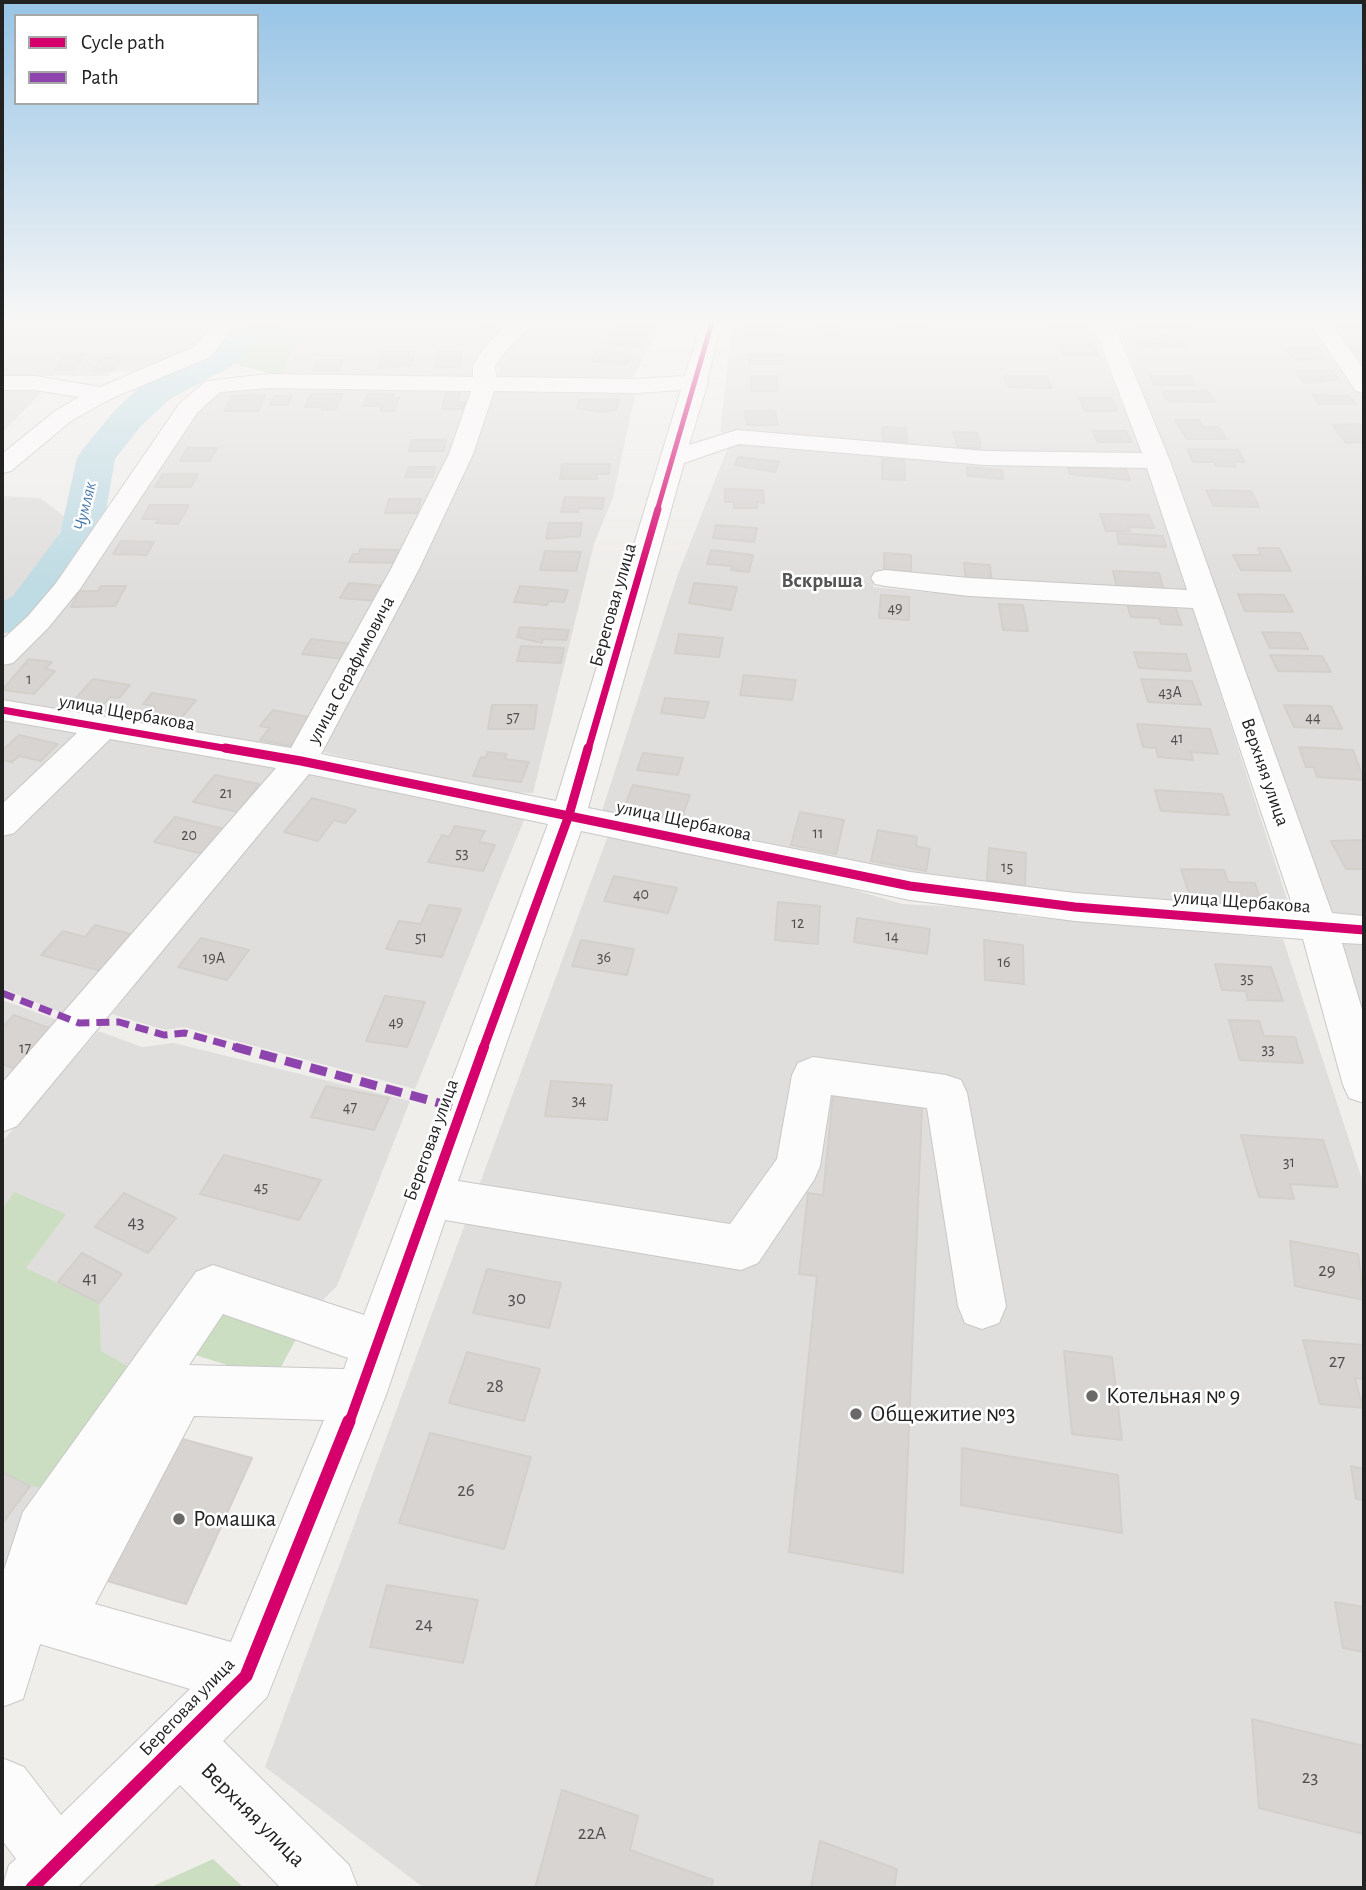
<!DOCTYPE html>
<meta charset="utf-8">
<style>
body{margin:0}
#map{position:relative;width:1366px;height:1890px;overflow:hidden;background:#f0eeeb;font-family:"Alegreya Sans",sans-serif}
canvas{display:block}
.frame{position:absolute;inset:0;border:4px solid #222;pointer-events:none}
.legend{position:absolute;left:14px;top:14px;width:245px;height:91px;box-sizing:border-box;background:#fff;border:2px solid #a7a7a7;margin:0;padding:9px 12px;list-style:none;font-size:21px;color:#222}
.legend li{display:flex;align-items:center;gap:14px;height:35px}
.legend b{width:35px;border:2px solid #a7a7a7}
</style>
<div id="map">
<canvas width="1366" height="1890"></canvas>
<div class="frame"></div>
<ul class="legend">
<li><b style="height:9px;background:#d6006c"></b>Cycle path</li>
<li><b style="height:9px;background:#8e44ad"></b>Path</li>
</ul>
</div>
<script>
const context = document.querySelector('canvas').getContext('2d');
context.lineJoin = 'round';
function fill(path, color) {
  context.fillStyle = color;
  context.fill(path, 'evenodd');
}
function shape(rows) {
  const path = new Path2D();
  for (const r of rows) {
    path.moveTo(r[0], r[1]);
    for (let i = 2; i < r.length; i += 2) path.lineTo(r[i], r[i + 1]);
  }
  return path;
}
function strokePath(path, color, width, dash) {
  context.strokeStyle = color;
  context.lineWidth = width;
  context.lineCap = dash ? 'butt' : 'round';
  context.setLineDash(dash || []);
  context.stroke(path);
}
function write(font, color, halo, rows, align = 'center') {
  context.font = font + ' "Alegreya Sans",sans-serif';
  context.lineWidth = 5;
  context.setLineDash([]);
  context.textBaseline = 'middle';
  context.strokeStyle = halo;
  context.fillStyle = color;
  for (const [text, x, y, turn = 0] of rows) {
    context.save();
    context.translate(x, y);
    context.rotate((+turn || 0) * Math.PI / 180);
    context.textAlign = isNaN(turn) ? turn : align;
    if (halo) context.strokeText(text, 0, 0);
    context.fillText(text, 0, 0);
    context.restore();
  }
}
fill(shape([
 [2,319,224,319,197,349,150,371,112,372,109,376,2,376],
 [309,319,519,319,480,370,469,377,280,376],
 [536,319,665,319,630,382,499,378,498,355],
 [1088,319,1144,457,950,454,720,432,732,327,750,321],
 [1116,319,1311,319,1364,399,1364,924,1334,921],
 [1325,319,1364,319,1364,374],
 [221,387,477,388,461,442,296,751,2,701,2,664,66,596,202,402],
 [487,389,636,390,613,497,594,544,533,793,498,792,323,752,467,460],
 [2,390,44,390,2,433],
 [746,440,1146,464,1187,594,876,573,873,587,969,596,982,592,1191,603,1292,915,1006,892,600,817,678,574,728,447],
 [2,496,40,498,65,517,52,553,36,578,2,608],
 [2,720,83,733,2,810],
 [108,733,281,765,74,1018,2,988,2,835],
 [305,768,524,820,415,1089,184,1027,165,1030,112,1014],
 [610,830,760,862,902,904,958,907,959,899,1010,907,1018,916,1283,939,1364,1185,1364,1888,424,1888,265,1767],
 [1332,935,1364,938,1364,1023],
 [2,1000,71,1025,2,1103],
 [98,1031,142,1047,174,1043,410,1101,337,1286,318,1305,208,1269,15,1562,2,1606,2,1142]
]), '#dfdedc');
fill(shape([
 [272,319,309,319,280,376,226,362],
 [14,1192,66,1214,26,1268,99,1303,101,1351,134,1370,54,1489,30,1486,2,1472,2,1210],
 [214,1298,303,1326,274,1380,183,1351],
 [213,1859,244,1888,149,1888]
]), '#cbdec1');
fill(shape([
 [248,319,285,319,232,366,170,399,141,426,115,459,102,534,45,616,18,630,2,634,2,602,13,596,60,533,77,458,82,450,115,410,144,383,208,352,248,319]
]), '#bfdbe3');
const building = shape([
 [486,319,512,319,511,324,485,325,486,319],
 [1050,319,1077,319,1082,329,1054,329,1050,319],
 [1132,319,1180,319,1186,329,1150,329,1148,325,1134,325,1132,319],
 [1259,319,1297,319,1300,324,1261,322,1259,319],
 [1332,319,1364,319,1364,327,1337,326,1332,319],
 [837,322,841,336,824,336,820,323,837,322],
 [897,323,925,323,928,331,899,331,897,323],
 [619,324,650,327,638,347,606,344,619,324],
 [776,325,777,334,749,334,748,326,776,325],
 [1162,336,1178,337,1184,347,1141,346,1138,338,1163,339,1162,336],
 [1349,344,1364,344,1364,358,1360,358,1349,344],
 [1058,345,1093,345,1097,355,1063,355,1058,345],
 [1285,348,1318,348,1325,358,1295,360,1285,348],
 [384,351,415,351,412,365,378,369,384,351],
 [461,351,460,367,435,368,437,352,461,351],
 [596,352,632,354,628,364,592,362,596,352],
 [67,353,86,354,74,370,54,370,67,353],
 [748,354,782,354,783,364,749,364,748,354],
 [121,357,114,370,93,371,101,358,121,357],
 [317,360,343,360,339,370,313,370,317,360],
 [1296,371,1332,371,1338,380,1304,383,1296,371],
 [751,376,777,376,778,391,751,391,751,376],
 [1004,376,1047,376,1051,388,1008,387,1004,376],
 [1150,376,1190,376,1195,385,1154,385,1150,376],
 [1162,391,1208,391,1215,402,1168,401,1162,391],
 [446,393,460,393,458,402,467,402,465,409,442,409,446,393],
 [311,394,342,394,335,410,322,410,323,407,305,407,311,394],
 [368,394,394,394,392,399,399,398,394,411,380,411,382,406,363,406,368,394],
 [265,395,258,411,224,411,232,396,265,395],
 [1313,395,1349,396,1356,404,1319,404,1313,395],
 [274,396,292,396,287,405,270,405,274,396],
 [1079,398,1111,398,1117,411,1085,411,1079,398],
 [579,399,619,400,616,410,603,412,577,408,579,399],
 [745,411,775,411,778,425,747,425,745,411],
 [1175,420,1199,420,1203,427,1219,427,1226,439,1187,439,1175,420],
 [1360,424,1364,430,1364,442,1346,443,1332,425,1360,424],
 [882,427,906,428,907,446,883,445,882,427],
 [1092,431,1126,431,1132,442,1098,442,1092,431],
 [953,432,977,433,981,448,958,448,953,432],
 [412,440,446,440,444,451,409,451,412,440],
 [187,448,217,448,210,461,180,461,187,448],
 [1187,449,1238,450,1245,462,1234,462,1236,467,1216,466,1214,462,1193,462,1187,449],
 [738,457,779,462,775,472,735,465,738,457],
 [882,459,904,460,905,480,882,479,882,459],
 [562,464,610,464,609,474,597,474,597,479,560,479,562,464],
 [409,467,435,467,432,477,405,477,409,467],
 [967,467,1002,470,1003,479,967,476,967,467],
 [1068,467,1126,469,1130,480,1070,474,1068,467],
 [163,474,198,474,191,487,155,487,163,474],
 [725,489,763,490,764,503,757,502,757,508,734,508,734,502,725,502,725,489],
 [1206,490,1251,491,1259,507,1214,506,1206,490],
 [565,497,604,498,602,509,579,508,578,512,561,512,565,497],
 [389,499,421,499,417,513,385,513,389,499],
 [150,505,189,505,178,524,156,523,159,519,142,519,150,505],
 [1100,514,1149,515,1154,528,1128,527,1130,531,1106,531,1100,514],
 [549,523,582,523,580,536,546,539,549,523],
 [716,525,757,528,754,542,713,538,716,525],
 [1117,533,1163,536,1166,547,1119,544,1117,533],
 [121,541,154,542,146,555,113,554,121,541],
 [1258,548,1279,548,1291,571,1241,570,1233,555,1261,555,1258,548],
 [360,549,401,550,396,563,349,562,353,554,359,554,360,549],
 [711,550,753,555,749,572,731,570,733,566,707,564,711,550],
 [545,551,581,552,576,571,540,570,545,551],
 [884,553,911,555,911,572,884,570,884,553],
 [964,563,990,565,992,584,966,582,964,563],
 [1113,571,1159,573,1164,591,1117,588,1113,571],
 [349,583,386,586,378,601,340,598,349,583],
 [694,583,737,587,731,610,689,603,694,583],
 [101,586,126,586,115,606,71,607,79,591,98,591,101,586],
 [520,586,568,590,564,602,548,601,547,605,514,602,520,586],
 [1238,594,1284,595,1293,612,1245,611,1238,594],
 [881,595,909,597,909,620,879,618,881,595],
 [999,604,1023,605,1028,631,1003,630,999,604],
 [1127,604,1175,606,1182,625,1161,624,1159,618,1131,617,1127,604],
 [520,627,569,630,566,640,543,639,542,643,517,637,520,627],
 [1262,632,1300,633,1308,649,1270,648,1262,632],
 [679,634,723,638,719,657,675,653,679,634],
 [311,639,353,644,344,659,302,654,311,639],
 [521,646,564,648,561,663,517,661,521,646],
 [1134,652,1186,654,1191,671,1139,668,1134,652],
 [1270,655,1322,656,1331,672,1278,671,1270,655],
 [29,659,52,662,45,669,55,671,34,694,2,690,29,659],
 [744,675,796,680,792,700,740,695,744,675],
 [93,679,130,685,119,698,110,697,98,710,70,705,93,679],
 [1141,679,1192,681,1201,705,1148,702,1141,679],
 [152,693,196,700,179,721,147,716,155,706,143,704,152,693],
 [665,698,709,702,704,718,661,713,665,698],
 [492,705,537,705,534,729,488,729,492,705],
 [1284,705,1331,706,1342,729,1294,727,1284,705],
 [273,710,313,718,291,746,260,740,270,728,260,726,273,710],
 [1137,724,1210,729,1218,754,1191,752,1193,760,1158,757,1156,748,1143,747,1137,724],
 [19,735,58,744,41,761,19,756,12,762,2,760,2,751,19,735],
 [1299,747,1353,750,1364,780,1317,777,1314,767,1306,767,1299,747],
 [488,752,507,754,504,759,529,762,521,782,473,776,481,757,485,758,488,752],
 [643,753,683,758,678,775,637,770,643,753],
 [215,775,259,784,238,812,193,802,215,775],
 [633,785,690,795,681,820,623,810,633,785],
 [1155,790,1222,794,1229,815,1161,811,1155,790],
 [312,798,356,810,345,823,334,820,318,841,284,832,312,798],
 [800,812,844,820,836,854,791,845,800,812],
 [175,817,224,829,203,854,154,842,175,817],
 [455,826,485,831,479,842,495,845,483,871,428,862,442,835,449,837,455,826],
 [878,830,917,837,916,846,930,849,926,871,871,861,878,830],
 [1364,840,1364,869,1346,869,1331,841,1364,840],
 [989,848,1026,853,1025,886,987,880,989,848],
 [1181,869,1224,870,1228,882,1255,883,1262,906,1192,903,1181,869],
 [614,876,677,888,668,913,604,901,614,876],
 [778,902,820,906,818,944,775,940,778,902],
 [429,905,461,909,442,957,386,949,399,921,421,924,429,905],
 [857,918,930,929,927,954,854,942,857,918],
 [95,925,131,934,101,971,41,955,63,931,85,937,95,925],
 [201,938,249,950,227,980,178,967,201,938],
 [581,940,634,949,627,975,572,966,581,940],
 [984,940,1023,945,1024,984,985,980,984,940],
 [1215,964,1271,967,1283,1001,1248,1000,1246,991,1222,990,1215,964],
 [385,996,425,1002,407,1047,366,1041,385,996],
 [14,1015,62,1033,26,1073,2,1064,2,1028,14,1015],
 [1229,1020,1259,1021,1264,1036,1295,1037,1303,1063,1240,1060,1229,1020],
 [551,1081,612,1085,607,1120,545,1116,551,1081],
 [326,1086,389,1098,374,1130,311,1117,326,1086],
 [833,1095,922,1107,903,1573,789,1552,817,1276,799,1274,808,1193,823,1195,833,1095],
 [1241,1135,1323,1140,1338,1187,1290,1184,1294,1199,1259,1197,1241,1135],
 [224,1155,321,1180,299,1220,200,1194,224,1155],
 [124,1193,176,1218,148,1253,95,1227,124,1193],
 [1290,1241,1358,1254,1364,1300,1295,1286,1290,1241],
 [82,1253,122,1274,99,1303,58,1282,82,1253],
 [487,1269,561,1283,549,1328,473,1313,487,1269],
 [1303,1340,1364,1345,1364,1379,1355,1378,1363,1408,1320,1404,1303,1340],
 [1064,1351,1112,1357,1122,1440,1072,1434,1064,1351],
 [467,1352,540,1369,524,1421,449,1403,467,1352],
 [430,1433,531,1457,504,1549,399,1523,430,1433],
 [175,1437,252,1458,186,1604,104,1580,175,1437],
 [962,1448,1118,1475,1122,1533,961,1505,962,1448],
 [1351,1466,1364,1469,1364,1500,1356,1499,1351,1466],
 [2,1472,30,1486,2,1524,2,1472],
 [387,1585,478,1600,463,1663,370,1647,387,1585],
 [1335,1602,1364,1607,1364,1652,1343,1648,1335,1602],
 [1252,1719,1364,1746,1364,1834,1259,1808,1252,1719],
 [562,1790,638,1816,630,1850,713,1880,711,1888,535,1888,562,1790],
 [820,1841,897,1869,894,1888,811,1888,820,1841]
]);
fill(building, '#d7d4d2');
strokePath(building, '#d3d0cc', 2);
const minor = shape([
 [219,319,241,319,210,357,110,399,71,421,11,471,2,473,2,454,55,411,79,397,35,390,2,390,2,376,35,376,100,387,194,347,219,319],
 [514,319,537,319,503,354,495,366,496,377,638,379,685,376,702,319,723,319,707,380,708,382,689,445,737,430,985,451,1142,453,1091,319,1112,319,1170,461,1332,913,1364,916,1364,944,1342,943,1364,1016,1364,1103,1349,1098,1343,1085,1303,939,1075,921,910,900,581,831,458,1181,730,1224,777,1159,792,1075,798,1063,813,1057,946,1075,961,1080,967,1093,1006,1306,999,1323,982,1329,965,1323,958,1306,927,1108,831,1095,820,1166,814,1180,758,1263,741,1270,445,1220,386,1395,267,1697,223,1741,349,1865,358,1888,281,1888,180,1785,77,1888,2,1888,9,1865,16,1859,2,1840,2,1758,24,1767,61,1815,190,1689,40,1644,23,1699,2,1707,2,1576,23,1512,196,1272,213,1265,364,1315,548,824,309,774,17,1126,2,1132,2,1083,276,768,110,739,14,833,2,836,2,804,77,733,2,720,2,700,291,748,391,569,449,454,471,391,269,388,220,392,197,413,80,589,48,628,13,663,2,665,2,640,28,616,56,583,180,403,206,381,269,374,473,377,473,366,486,345,514,319],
 [681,390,556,801,321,754,419,569,473,454,494,391,638,393,681,390],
 [739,444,985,465,1147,468,1187,590,969,578,885,570,875,572,871,578,875,584,885,586,969,596,1193,608,1294,910,1075,893,910,872,588,808,684,463,739,444],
 [223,1314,348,1358,344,1369,189,1365,223,1314],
 [194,1416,324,1420,231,1642,95,1604,194,1416],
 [1307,319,1328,319,1364,370,1364,393,1356,391,1307,319]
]);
strokePath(minor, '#c9c8c7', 2);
fill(minor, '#fdfcfc');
strokePath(shape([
 [2,993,79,1023,119,1022,164,1035,185,1033,242,1049]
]), '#8e44ad', 7, [13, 7]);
strokePath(shape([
 [235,1047,461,1109]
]), '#8e44ad', 9, [17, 9]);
strokePath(shape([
 [657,511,713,319]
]), '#d6006c', 5);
strokePath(shape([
 [2,710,235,750],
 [588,750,658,509]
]), '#d6006c', 7);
strokePath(shape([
 [225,748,301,761,910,886,1075,907,1364,930],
 [483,1049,569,815,588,748]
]), '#d6006c', 9);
strokePath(shape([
 [349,1423,484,1047]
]), '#d6006c', 10);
strokePath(shape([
 [32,1888,246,1676,349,1421]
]), '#d6006c', 13);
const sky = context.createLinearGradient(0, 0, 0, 584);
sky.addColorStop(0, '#97c4e6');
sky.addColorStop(0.55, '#f8f7f6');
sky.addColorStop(1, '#f8f7f600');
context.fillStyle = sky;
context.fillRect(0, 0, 1366, 584);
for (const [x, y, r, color] of [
 [1092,1396,7,"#6a6968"],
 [856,1414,7,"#6a6968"],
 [179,1519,7,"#6a6968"]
]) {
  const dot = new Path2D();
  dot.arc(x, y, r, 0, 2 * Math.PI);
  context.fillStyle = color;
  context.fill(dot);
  strokePath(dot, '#fff', 2.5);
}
write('16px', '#4f4e4e', null, [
 ["49",895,608],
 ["1",29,679],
 ["43А",1170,692],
 ["57",513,717],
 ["44",1313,717],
 ["41",1177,738],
 ["21",226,793],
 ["11",818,833],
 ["20",189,835],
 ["53",462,853],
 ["15",1007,867],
 ["40",641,894],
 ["12",798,923],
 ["14",892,936],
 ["51",421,937],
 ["36",604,957],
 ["19А",214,958],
 ["16",1004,962],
 ["35",1247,978],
 ["49",396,1022],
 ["17",25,1048],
 ["33",1268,1049],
 ["34",579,1100],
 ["47",350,1107],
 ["31",1289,1162],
 ["45",261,1187]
]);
write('italic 18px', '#4a7aab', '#fff', [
 ["Чумляк",85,506,-77]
]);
write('19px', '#222', '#fff', [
 ["Береговая улица",613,605,-74],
 ["улица Серафимовича",351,670,-62],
 ["улица Щербакова",127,713,10],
 ["Верхняя улица",1265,772,71],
 ["улица Щербакова",684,821,12],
 ["улица Щербакова",1242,902,4],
 ["Береговая улица",431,1140,-70],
 ["Береговая улица",187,1707,-46]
]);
write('19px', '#4f4e4e', null, [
 ["43",136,1222],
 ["29",1327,1270],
 ["41",90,1278],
 ["30",517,1298],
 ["27",1337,1361],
 ["28",495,1386],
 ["26",466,1490],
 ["24",424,1624],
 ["23",1310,1777],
 ["22А",592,1833]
]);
write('bold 21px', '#555', '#fff', [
 ["Вскрыша",822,581]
]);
write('23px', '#222', '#fff', [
 ["Котельная № 9",1106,1396],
 ["Общежитие №3",870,1414],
 ["Ромашка",193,1519]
], 'left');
write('23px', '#222', '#fff', [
 ["Верхняя улица",253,1815,45]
]);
</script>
